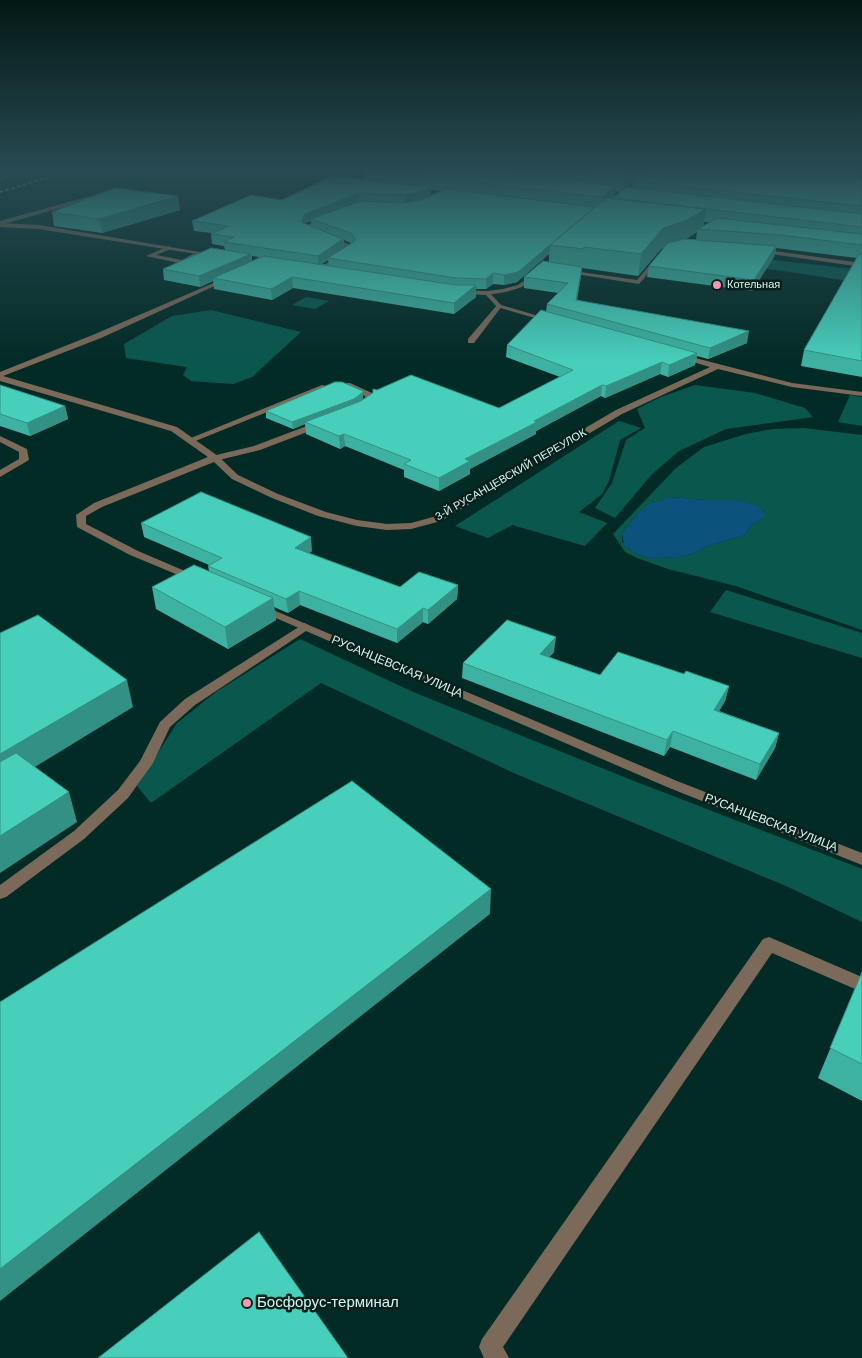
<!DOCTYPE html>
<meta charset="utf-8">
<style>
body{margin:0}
canvas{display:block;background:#032b26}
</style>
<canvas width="862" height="1358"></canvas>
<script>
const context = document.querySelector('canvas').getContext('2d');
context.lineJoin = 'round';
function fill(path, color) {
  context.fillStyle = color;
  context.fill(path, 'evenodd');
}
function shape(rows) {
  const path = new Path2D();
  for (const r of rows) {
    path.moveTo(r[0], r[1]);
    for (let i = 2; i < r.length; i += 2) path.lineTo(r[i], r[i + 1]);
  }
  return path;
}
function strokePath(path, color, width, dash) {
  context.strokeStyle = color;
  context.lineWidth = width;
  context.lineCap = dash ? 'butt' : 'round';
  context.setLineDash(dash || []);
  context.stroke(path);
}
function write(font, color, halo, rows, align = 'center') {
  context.font = font + ' Helvetica,sans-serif';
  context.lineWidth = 5;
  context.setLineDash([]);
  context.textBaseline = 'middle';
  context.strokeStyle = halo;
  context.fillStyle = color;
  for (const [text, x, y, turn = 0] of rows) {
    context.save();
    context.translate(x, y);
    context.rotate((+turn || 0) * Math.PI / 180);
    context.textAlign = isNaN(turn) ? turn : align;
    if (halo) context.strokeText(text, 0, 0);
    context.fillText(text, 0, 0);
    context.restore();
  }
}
fill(shape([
 [684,250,862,270,862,283,743,265],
 [306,297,329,301,315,309,292,305],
 [211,310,301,332,252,377,233,384,191,381,183,375,187,367,126,358,124,344,172,316],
 [695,385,755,393,805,408,813,417,726,429,679,451,652,474,615,518,595,508,612,483,626,440,645,428,637,409,661,397],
 [850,395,862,397,862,426,838,422],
 [619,421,641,428,620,440,609,481,602,494,579,512,607,523,585,546,512,525,488,538,455,526],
 [804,428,862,435,862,630,736,586,668,569,637,558,625,552,613,534,676,468,704,447,746,434,773,429],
 [671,497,753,504,764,512,761,519,751,525,745,535,707,546,694,553,681,557,650,558,639,555,622,542,622,533,636,516],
 [726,590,862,633,862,658,710,612],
 [300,639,413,692,629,779,862,869,862,922,786,886,516,774,321,683,151,803,137,786,177,723,216,692]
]), '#0a574e');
fill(shape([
 [671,497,707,500,735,500,753,504,759,507,765,514,761,519,751,525,745,535,707,546,694,553,681,557,650,558,639,555,624,545,622,533,636,516,648,505]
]), '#0b527c');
fill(shape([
 [101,193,103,196,0,225,0,221,101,193],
 [325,218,330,219,309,229,351,245,354,249,318,273,316,272,316,270,348,249,303,230,306,225,325,218],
 [169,246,171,249,156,255,182,260,193,254,198,255,183,264,146,256,169,246],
 [759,249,862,263,862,267,757,252,759,249],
 [657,256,662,257,639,284,563,272,566,270,637,280,657,256],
 [497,305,502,306,474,343,468,343,468,339,497,305],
 [344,383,350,383,372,393,373,401,364,409,358,409,357,407,365,400,365,396,344,387,344,383],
 [322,385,329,387,193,442,190,443,186,440,322,385],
 [320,421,323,422,323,426,260,450,215,461,210,458,212,456,254,446,320,421],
 [0,436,27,449,29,460,0,477,0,470,19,459,19,452,0,442,0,436],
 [769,937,862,977,862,992,772,953,503,1347,509,1358,484,1358,479,1347,482,1339,763,939,769,937]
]), '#7b6959');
fill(shape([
 [305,623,311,627,309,629,195,705,170,727,153,763,128,798,84,839,6,897,0,899,0,885,74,831,118,790,140,761,160,722,185,699,305,623]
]), '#7b6959');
fill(shape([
 [17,172,26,172,0,181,0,177,17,172],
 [225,278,230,279,101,338,3,376,177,427,218,456,238,475,278,494,326,512,357,520,387,524,411,523,433,517,616,410,710,367,676,357,676,353,792,383,862,392,862,396,792,387,718,369,622,414,441,521,411,529,387,530,357,526,318,516,272,498,232,479,214,462,102,507,86,516,86,524,138,551,199,577,201,579,195,582,130,555,77,527,76,515,94,503,208,457,171,431,0,381,0,372,95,334,225,278],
 [485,292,489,292,501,305,556,321,552,323,497,307,485,294,485,292],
 [259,604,677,781,862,853,862,865,667,787,255,609,253,607,255,605,259,604]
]), '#7b6959');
fill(shape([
 [0,223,39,225,218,255,215,257,39,229,0,227,0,223],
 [537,271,539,272,539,274,522,287,506,292,487,295,460,294,457,292,460,290,487,291,503,289,518,285,537,271]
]), '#7b6959');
strokePath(shape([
 [0,192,65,172]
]), '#9cc0b9', 2, [3, 3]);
fill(shape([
 [363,172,862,172,862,377,801,366,804,350,857,258,776,248,774,257,752,291,647,277,649,266,665,247,661,249,638,276,582,268,577,300,747,343,708,359,697,356,695,365,668,377,660,374,605,398,601,396,536,431,536,434,470,469,470,474,439,491,404,477,404,470,345,446,340,449,306,434,305,424,293,429,266,418,266,411,363,391,363,399,377,390,499,408,560,377,506,357,507,345,546,312,547,304,558,293,524,288,524,277,549,262,549,254,517,282,504,285,493,284,486,289,476,289,476,297,454,314,293,288,272,300,214,289,213,281,200,287,164,280,163,269,225,250,224,246,212,244,211,234,212,233,194,231,192,221,363,180],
 [633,182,632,188,627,187],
 [431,190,442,191,431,195],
 [615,191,621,192,615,197],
 [311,221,311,226,305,223],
 [704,222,710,222,704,226],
 [697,232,696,240,686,239],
 [344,240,351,243,344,248],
 [252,256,259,257,252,261],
 [328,260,329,265,322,264],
 [180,210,102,233,54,226,52,212],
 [0,385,65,406,68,419,30,436,0,426],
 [141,523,312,551,309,553,400,587,458,585,457,599,428,624,423,622,397,643,300,605,288,613,274,607,276,620,228,649,156,609,152,587,209,571,208,566,209,565,144,537],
 [554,652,549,657,600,675,684,674,729,686,725,701,719,711,779,733,775,748,756,780,670,747,664,756,462,678,463,663],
 [862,972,862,1101,818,1078]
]), '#3eb2a2');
fill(shape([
 [632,172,644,172,621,192,622,180],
 [616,186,615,197,601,209,602,197],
 [431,187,431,196,405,204,405,195],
 [359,193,359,202,311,219,311,221,305,223,301,222,305,214],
 [178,196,180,210,102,233,99,219],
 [595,207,594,216,550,245,549,254,517,282,504,285,504,275],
 [706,209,703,229,698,229,697,232,682,241,661,249,638,276,641,254,663,228],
 [343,239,344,249,328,258,328,260,318,267,318,256],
 [776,246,774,257,752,291,754,280],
 [251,254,252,264,213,278,213,281,200,287,199,276],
 [582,267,581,277,575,311,576,300],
 [493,273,493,284,486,289,486,279],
 [292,277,293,288,272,300,271,289],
 [476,285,476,297,454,314,454,303],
 [749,331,747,343,708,359,710,348],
 [697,353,695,365,668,377,669,365],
 [662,362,660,374,605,398,606,386],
 [602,385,601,396,536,431,536,434,470,469,470,474,439,491,439,478,465,459,534,421],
 [363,392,363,399,354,405,305,422,305,424,293,429,292,422],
 [65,406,68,419,30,436,27,423],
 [344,434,345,446,340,449,339,436],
 [311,537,312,551,296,562,295,548],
 [458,585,457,599,428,624,428,610],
 [299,591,300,605,288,613,286,599],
 [273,598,276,620,228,649,225,627],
 [423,608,423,622,397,643,397,629],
 [556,637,554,652,539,669,540,654],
 [127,680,133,707,7,784,0,763,0,754],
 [729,686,725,701,711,725,714,710],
 [673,731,670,747,664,756,667,740],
 [779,733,775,748,756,780,760,764],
 [69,792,77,822,0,873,0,836],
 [491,889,490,914,0,1301,0,1269]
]), '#329184');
const building = shape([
 [384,172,512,172,616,186,602,197,384,172],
 [560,172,632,172,622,180,560,172],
 [643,172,862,172,862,206,633,181,643,172],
 [332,176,431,187,417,193,405,195,359,193,305,214,301,222,343,239,318,256,224,242,234,237,211,234,228,226,192,221,251,195,282,200,332,176],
 [627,187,862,214,862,227,613,198,627,187],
 [115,188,178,196,99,219,52,212,115,188],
 [446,189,595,207,518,272,504,275,493,273,486,279,456,278,328,258,355,241,355,238,351,233,311,219,361,201,405,203,423,199,446,189],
 [606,198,706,209,685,221,663,228,641,254,584,247,584,249,550,245,606,198],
 [717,218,862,234,862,245,781,235,698,229,717,218],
 [685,239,776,246,754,280,649,266,668,243,685,239],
 [211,248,251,254,199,276,163,269,211,248],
 [859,254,862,255,862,361,804,350,859,254],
 [264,256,456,285,476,285,454,303,292,277,271,289,213,278,264,256],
 [543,261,582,267,576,300,749,331,710,348,547,304,568,283,524,277,543,261],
 [541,310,697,353,669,365,662,362,606,386,602,385,534,421,537,422,465,459,470,461,439,478,404,464,411,460,344,434,339,436,305,422,361,401,373,393,373,389,377,390,411,375,499,408,573,370,507,345,541,310],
 [335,382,342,382,363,391,363,392,354,399,292,422,266,411,335,382],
 [0,385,65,406,27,423,0,414,0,385],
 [201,492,311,537,295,548,400,587,419,572,458,585,428,610,423,608,397,629,299,591,286,599,208,566,222,558,141,523,201,492],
 [194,565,273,598,225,627,152,587,194,565],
 [38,615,127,680,0,754,0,633,38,615],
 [507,620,556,637,540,654,600,675,618,652,684,674,686,671,729,686,714,710,779,733,760,764,673,731,667,740,463,663,507,620],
 [16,753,69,792,0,836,0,762,16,753],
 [352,781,491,889,0,1269,0,1002,352,781],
 [862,972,862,1064,830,1048,862,972],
 [259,1232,348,1358,98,1358,259,1232]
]);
fill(building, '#48cfbc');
strokePath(building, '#329184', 1);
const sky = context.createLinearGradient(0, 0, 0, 363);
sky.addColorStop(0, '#021815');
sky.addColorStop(0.47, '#284a52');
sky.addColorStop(1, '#284a5200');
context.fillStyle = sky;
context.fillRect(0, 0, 862, 363);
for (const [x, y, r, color] of [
 [717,285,5,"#f19ab2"],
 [247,1303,5,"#f19ab2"]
]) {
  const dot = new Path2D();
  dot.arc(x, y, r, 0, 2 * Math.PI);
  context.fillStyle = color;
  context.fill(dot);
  strokePath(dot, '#081f1c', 2);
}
write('11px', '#d5f7f0', '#081f1c', [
 ["Котельная",727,285]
], 'left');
write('11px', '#d5f7f0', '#081f1c', [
 ["3-Й РУСАНЦЕВСКИЙ ПЕРЕУЛОК",511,475,-30]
]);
write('12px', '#d5f7f0', '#081f1c', [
 ["РУСАНЦЕВСКАЯ УЛИЦА",397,667,23],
 ["РУСАНЦЕВСКАЯ УЛИЦА",771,823,21]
]);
write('15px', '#d5f7f0', '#081f1c', [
 ["Босфорус-терминал",257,1303]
], 'left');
</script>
